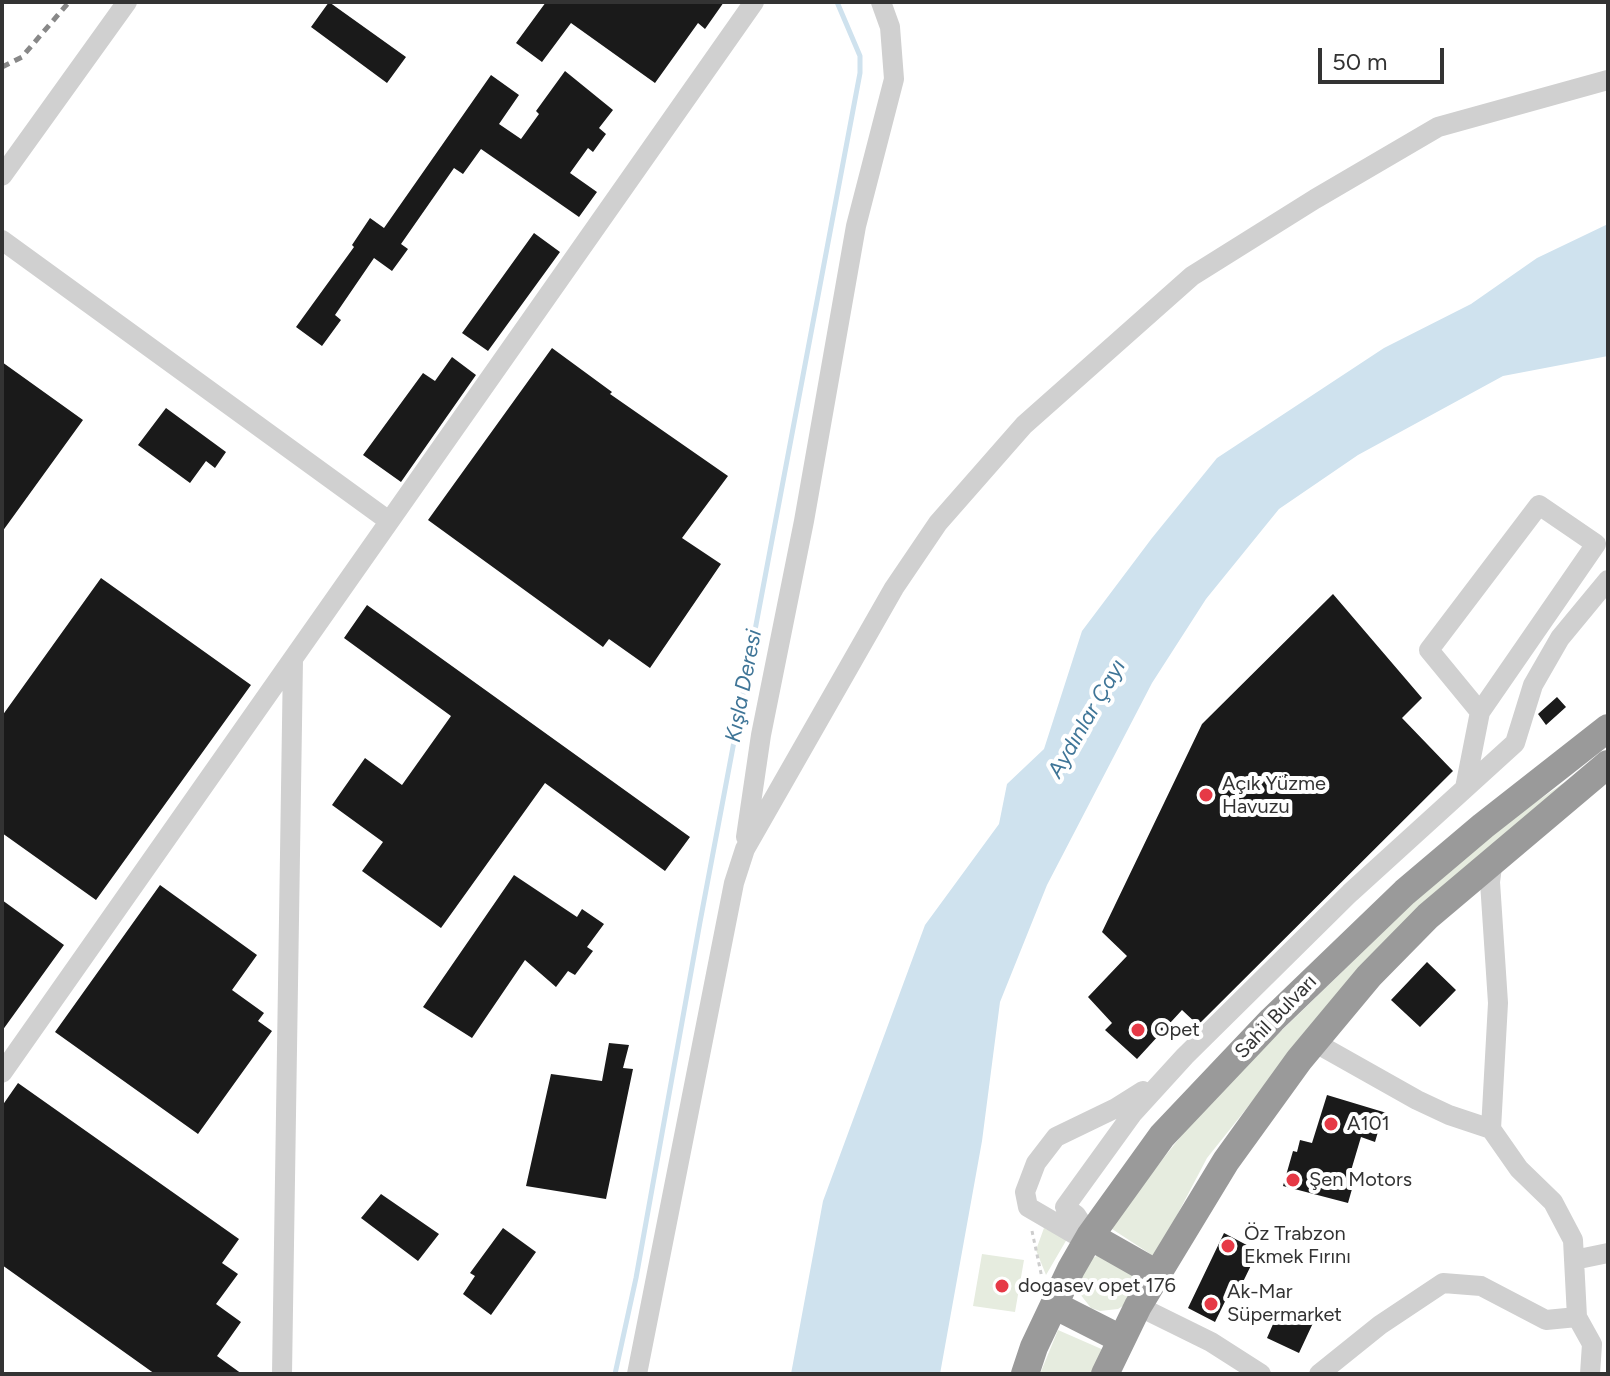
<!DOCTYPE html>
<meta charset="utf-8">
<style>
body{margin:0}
#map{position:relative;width:1610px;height:1376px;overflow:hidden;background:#fff;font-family:Figtree,sans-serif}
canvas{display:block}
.frame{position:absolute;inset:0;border:4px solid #333;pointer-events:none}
.scale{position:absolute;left:1318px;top:48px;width:126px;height:36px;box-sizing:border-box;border:4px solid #333;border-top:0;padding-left:10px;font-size:24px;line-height:28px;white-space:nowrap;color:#333;-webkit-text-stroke:6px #fff;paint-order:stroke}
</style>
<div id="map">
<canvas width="1610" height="1376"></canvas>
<div class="frame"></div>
<div class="scale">50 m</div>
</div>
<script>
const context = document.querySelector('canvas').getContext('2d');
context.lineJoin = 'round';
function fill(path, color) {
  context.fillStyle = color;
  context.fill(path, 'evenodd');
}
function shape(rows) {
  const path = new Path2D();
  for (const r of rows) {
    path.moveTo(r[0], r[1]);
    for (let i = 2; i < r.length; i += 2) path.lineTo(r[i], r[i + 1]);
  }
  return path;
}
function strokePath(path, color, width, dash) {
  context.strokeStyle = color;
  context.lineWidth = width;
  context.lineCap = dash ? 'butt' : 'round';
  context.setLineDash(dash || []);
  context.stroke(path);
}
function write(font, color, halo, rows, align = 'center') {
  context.font = font + ' Figtree,sans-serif';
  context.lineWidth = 8;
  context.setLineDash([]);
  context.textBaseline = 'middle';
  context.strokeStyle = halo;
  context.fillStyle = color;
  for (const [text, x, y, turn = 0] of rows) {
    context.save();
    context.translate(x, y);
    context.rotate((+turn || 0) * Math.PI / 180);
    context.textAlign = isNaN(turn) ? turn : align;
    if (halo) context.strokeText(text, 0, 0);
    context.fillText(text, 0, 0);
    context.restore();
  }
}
fill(shape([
 [1565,782,1322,1014,1207,1158,1155,1257,1109,1227,1208,1102,1413,903,1511,819],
 [1044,1228,1067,1239,1046,1275,1036,1250],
 [982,1254,1024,1260,1015,1312,973,1306],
 [1098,1255,1131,1269,1134,1278,1134,1287,1126,1304,1118,1309,1100,1311,1091,1308,1080,1294,1078,1284,1090,1260],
 [1058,1330,1106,1351,1096,1374,1040,1374]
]), '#e6ecdf');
fill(shape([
 [1608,224,1608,356,1503,376,1358,455,1279,509,1206,599,1152,683,1047,885,1000,1002,982,1141,940,1374,791,1374,823,1201,925,925,999,824,1007,784,1044,749,1082,631,1152,538,1217,458,1384,348,1471,304,1537,258]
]), '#cfe2ee');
strokePath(shape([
 [615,1374,636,1278,700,922,860,73,860,56,837,2]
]), '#cfe2ee', 5);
fill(shape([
 [329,2,406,57,387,83,311,27],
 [546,2,724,2,705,29,698,23,655,83,571,23,542,62,516,43],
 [565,71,613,110,599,128,606,134,593,152,588,148,570,173,597,192,579,217,481,149,463,174,454,168,401,244,408,249,392,271,374,258,335,315,341,320,322,346,296,327,354,247,352,245,370,218,384,228,491,75,519,95,499,124,521,139,539,114,536,111],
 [534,233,560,252,488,351,462,333],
 [552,348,612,392,610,394,728,476,682,538,721,564,650,668,609,639,603,647,428,520],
 [452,357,476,375,401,482,363,455,423,373,435,381],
 [2,362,83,420,2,532],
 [166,408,226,452,215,468,206,461,190,483,138,445],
 [101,578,251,685,96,900,2,833,2,716],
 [1333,594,1422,698,1402,718,1453,771,1198,1025,1182,1010,1137,1059,1105,1030,1112,1023,1088,997,1127,956,1102,932,1202,724],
 [367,605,690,837,665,871,545,783,441,928,362,871,383,842,332,805,365,758,402,785,451,716,344,638],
 [1557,697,1566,707,1546,725,1538,714],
 [514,875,577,917,582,909,604,924,587,947,593,951,575,975,568,971,556,987,525,960,472,1038,423,1007],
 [160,885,257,955,232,990,264,1013,258,1021,272,1031,198,1134,55,1032],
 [2,900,64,945,2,1031],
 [1427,962,1456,990,1420,1027,1391,1000],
 [609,1043,629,1045,623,1068,633,1069,606,1199,526,1186,551,1074,602,1081],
 [18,1083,239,1239,222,1263,238,1274,216,1304,241,1322,217,1356,242,1374,155,1374,2,1265,2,1106],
 [1327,1095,1390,1114,1386,1127,1380,1125,1375,1142,1361,1137,1350,1174,1356,1175,1348,1203,1283,1186,1293,1151,1297,1152,1300,1140,1312,1143],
 [381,1194,439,1234,418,1261,361,1218],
 [503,1228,536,1252,491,1315,463,1294,475,1276,470,1273],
 [1224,1233,1258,1251,1240,1288,1233,1285,1215,1322,1188,1308],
 [1280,1308,1313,1323,1299,1353,1267,1338]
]), '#1a1a1a');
strokePath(shape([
 [1032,1231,1042,1278]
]), '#cdcdcd', 3, [4, 4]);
strokePath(shape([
 [2,176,127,2],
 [2,240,389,521],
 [1465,788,1480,712,1429,650,1539,505,1596,544,1480,712],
 [746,837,761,735,804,521,856,226,894,79,890,27,881,2],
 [1493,859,1490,882,1498,1003,1491,1129,1519,1169,1553,1202,1573,1240,1577,1317,1592,1344,1590,1374],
 [1314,1042,1417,1100,1449,1115,1491,1129],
 [2,1073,754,2],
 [1090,1236,1076,1215,1065,1207,1133,1113,1185,1056,1350,893,1515,743,1533,685,1560,638,1608,580],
 [1090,1236,1076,1235,1028,1207,1025,1192,1036,1163,1056,1137,1116,1108,1143,1091],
 [1574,1260,1608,1253],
 [1138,1306,1211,1342,1261,1374],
 [282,1374,293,659],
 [637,1374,734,883,745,849,894,588,938,523,1024,425,1192,276,1315,199,1438,127,1608,80],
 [1319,1374,1380,1325,1443,1283,1481,1286,1546,1320,1577,1317]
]), '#d0d0d0', 20);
strokePath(shape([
 [1090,1236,1157,1274],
 [1054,1305,1121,1339],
 [1025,1374,1034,1347,1071,1269,1090,1236,1162,1136,1272,1020,1405,892,1483,826,1608,728],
 [1105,1374,1138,1306,1226,1161,1299,1060,1369,976,1428,916,1608,764]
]), '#9a9a9a', 28);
strokePath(shape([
 [2,67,22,57,69,2]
]), '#888', 5, [8, 6]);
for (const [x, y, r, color] of [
 [1206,795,8,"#e63946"],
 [1138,1030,8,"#e63946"],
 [1331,1124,8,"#e63946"],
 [1293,1180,8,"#e63946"],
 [1228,1246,8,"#e63946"],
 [1002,1286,8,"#e63946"],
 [1211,1304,8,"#e63946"]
]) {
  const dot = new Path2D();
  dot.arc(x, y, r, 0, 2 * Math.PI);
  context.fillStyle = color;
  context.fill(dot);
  strokePath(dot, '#fff', 3);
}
write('20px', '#333', '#fff', [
 ["Açık Yüzme",1222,784],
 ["Havuzu",1222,807],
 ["Opet",1154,1030],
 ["A101",1347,1124],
 ["Şen Motors",1309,1180],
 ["Öz Trabzon",1244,1234],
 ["Ekmek Fırını",1244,1257],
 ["dogasev opet 176",1018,1286],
 ["Ak-Mar",1227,1292],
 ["Süpermarket",1227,1315]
], 'left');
write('20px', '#333', '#fff', [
 ["Sahil Bulvarı",1276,1017,-46]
]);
write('italic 22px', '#3f7597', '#fff', [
 ["Kışla Deresi",744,686,-79],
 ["Aydınlar Çayı",1087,719,-60]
]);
</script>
